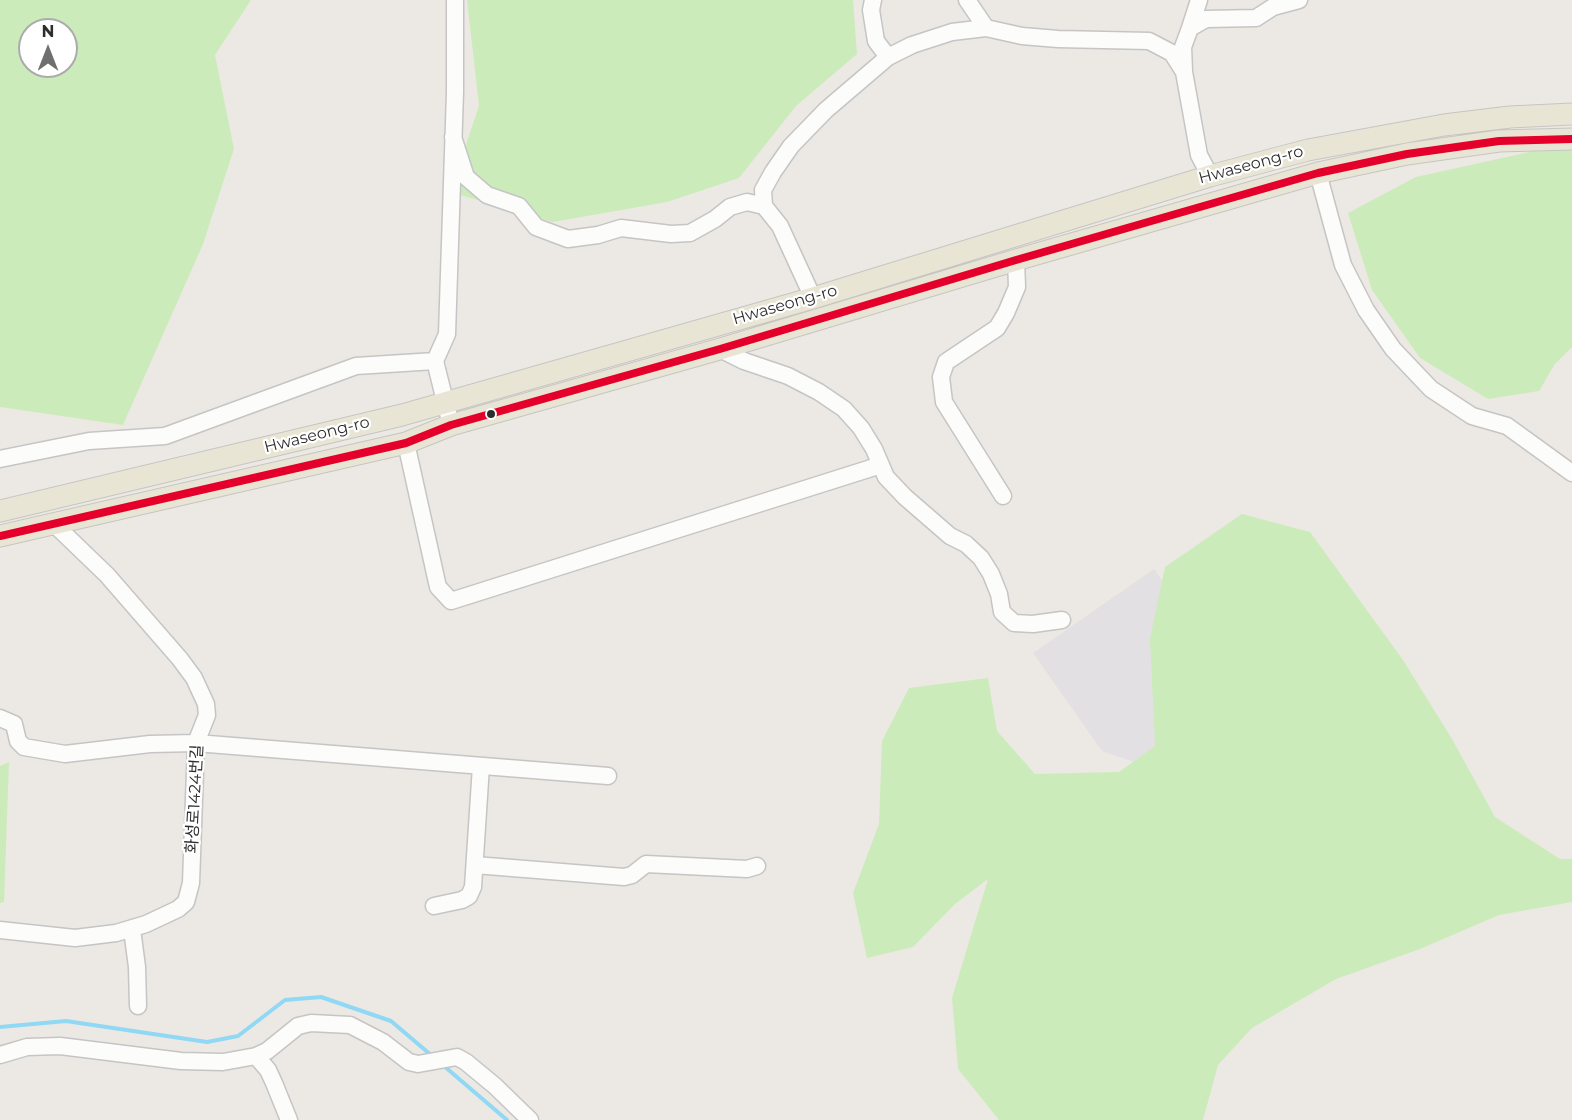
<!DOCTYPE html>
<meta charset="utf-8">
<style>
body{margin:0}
#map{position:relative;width:1572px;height:1120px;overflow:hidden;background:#ece9e4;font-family:Montserrat,sans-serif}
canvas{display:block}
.north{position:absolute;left:18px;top:18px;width:60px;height:60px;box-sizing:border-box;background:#fff;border:2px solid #ababab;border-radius:50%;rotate:0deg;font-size:16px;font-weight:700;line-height:24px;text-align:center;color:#2e2e2e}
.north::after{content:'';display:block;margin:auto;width:21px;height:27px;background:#706f6e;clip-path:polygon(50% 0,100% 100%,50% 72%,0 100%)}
</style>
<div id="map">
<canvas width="1572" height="1120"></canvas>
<div class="north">N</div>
</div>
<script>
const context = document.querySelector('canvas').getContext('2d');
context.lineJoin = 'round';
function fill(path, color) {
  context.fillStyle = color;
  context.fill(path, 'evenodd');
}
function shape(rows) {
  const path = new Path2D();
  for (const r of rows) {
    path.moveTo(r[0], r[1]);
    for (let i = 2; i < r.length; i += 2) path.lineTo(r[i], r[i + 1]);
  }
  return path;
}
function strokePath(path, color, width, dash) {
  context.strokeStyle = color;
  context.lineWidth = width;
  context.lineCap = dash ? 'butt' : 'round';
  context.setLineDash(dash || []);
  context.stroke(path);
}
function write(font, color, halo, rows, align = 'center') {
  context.font = font + ' Montserrat,"Noto Sans KR",sans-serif';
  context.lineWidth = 4.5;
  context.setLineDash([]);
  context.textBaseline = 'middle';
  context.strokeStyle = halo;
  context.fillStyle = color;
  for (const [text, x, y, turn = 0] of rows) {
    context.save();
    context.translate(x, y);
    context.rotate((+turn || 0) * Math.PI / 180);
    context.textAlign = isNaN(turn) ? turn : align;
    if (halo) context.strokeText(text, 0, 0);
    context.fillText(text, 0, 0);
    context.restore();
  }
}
fill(shape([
 [1154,569,1274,740,1207,787,1102,751,1033,653]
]), '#e3e0e3');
fill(shape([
 [0,0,251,0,215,55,234,149,203,244,123,425,0,407],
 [30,30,66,30,66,66,30,66],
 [467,0,853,0,857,54,796,106,739,178,667,202,553,222,450,192,479,106],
 [1572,150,1572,347,1555,364,1539,391,1488,399,1420,358,1372,290,1348,213,1416,177,1534,151],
 [1242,514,1310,532,1403,660,1452,739,1495,817,1560,859,1572,859,1572,902,1499,915,1420,949,1336,979,1252,1028,1218,1065,1203,1120,999,1120,958,1069,952,998,988,879,955,904,913,947,867,958,853,893,879,824,882,741,909,688,988,678,997,731,1035,774,1119,772,1155,746,1150,638,1165,567],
 [9,762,4,902,0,903,0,766]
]), '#ccebba');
strokePath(shape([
 [0,1027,66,1021,207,1042,238,1036,285,1000,321,997,391,1021,431,1055],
 [444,1066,507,1120]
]), '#90d8f4', 4);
const minor = shape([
 [873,0,871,10,876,41,888,57],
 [967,0,986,28],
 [1190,28,1199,0],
 [1184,71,1183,47,1190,28,1206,19,1256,18,1273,7,1299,0],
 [453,137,466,177,487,195,519,206,536,227,568,239,598,235,621,228,671,234,690,233,715,219,730,207,747,202,764,206,780,226,813,298],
 [1318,173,1343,265,1366,310,1393,349,1431,389,1472,416,1507,426,1572,473],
 [764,206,763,190,773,172,791,146,826,110,888,57,912,45,952,32,986,28,1022,36,1058,39,1149,41,1172,53,1184,72,1199,155,1210,176],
 [720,349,744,361,788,376,819,392,844,409,861,428,874,449,886,477,905,497,950,536,966,544,981,558,991,574,999,594,1002,612,1014,623,1033,624,1062,620],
 [435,361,447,334,455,92,455,0],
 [406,443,438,587,451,601,881,465],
 [0,459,89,441,165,436,356,366,435,361,451,425],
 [1003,496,944,402,941,377,946,362,997,328,1006,313,1017,287,1016,260],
 [0,718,14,724,18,741,24,747,65,754,150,744,196,743,608,776],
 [475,865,624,877,632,875,646,864,747,869,757,866],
 [434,906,462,900,469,896,473,887,481,766],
 [132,929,137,967,138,1006],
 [0,930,75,938,116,933,146,924,178,909,186,902,191,883,196,743,207,715,206,704,194,678,180,659,107,575,54,524],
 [0,1055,27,1047,60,1046,181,1061,223,1062,256,1056,267,1051,298,1026,311,1023,350,1025,383,1042,409,1062,418,1064,457,1057,466,1062,495,1086,530,1120],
 [256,1056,268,1070,274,1083,289,1120]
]);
const major = shape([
 [0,511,402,415,813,298,1210,176,1308,150,1444,125,1510,117,1572,114],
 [0,536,406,443,451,425,720,349,1016,260,1318,173,1407,154,1499,141,1572,139]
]);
strokePath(minor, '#c5c5c5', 19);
strokePath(major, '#c6c5c4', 23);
strokePath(minor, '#fcfcfb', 16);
strokePath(major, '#e9e5d4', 21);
strokePath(shape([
 [0,536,406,443,451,425,720,349,1016,260,1318,173,1407,154,1499,141,1572,139]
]), '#e4002b', 8);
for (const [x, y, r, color] of [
 [491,414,5,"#2e2e2e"]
]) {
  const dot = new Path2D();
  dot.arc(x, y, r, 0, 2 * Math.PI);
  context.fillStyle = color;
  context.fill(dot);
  strokePath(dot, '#fff', 2);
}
write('16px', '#2e2e2e', '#fff', [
 ["Hwaseong-ro",1251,165,-15],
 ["Hwaseong-ro",785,305,-16],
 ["Hwaseong-ro",317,435,-14],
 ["화성로1424번길",195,799,-87]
]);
</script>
